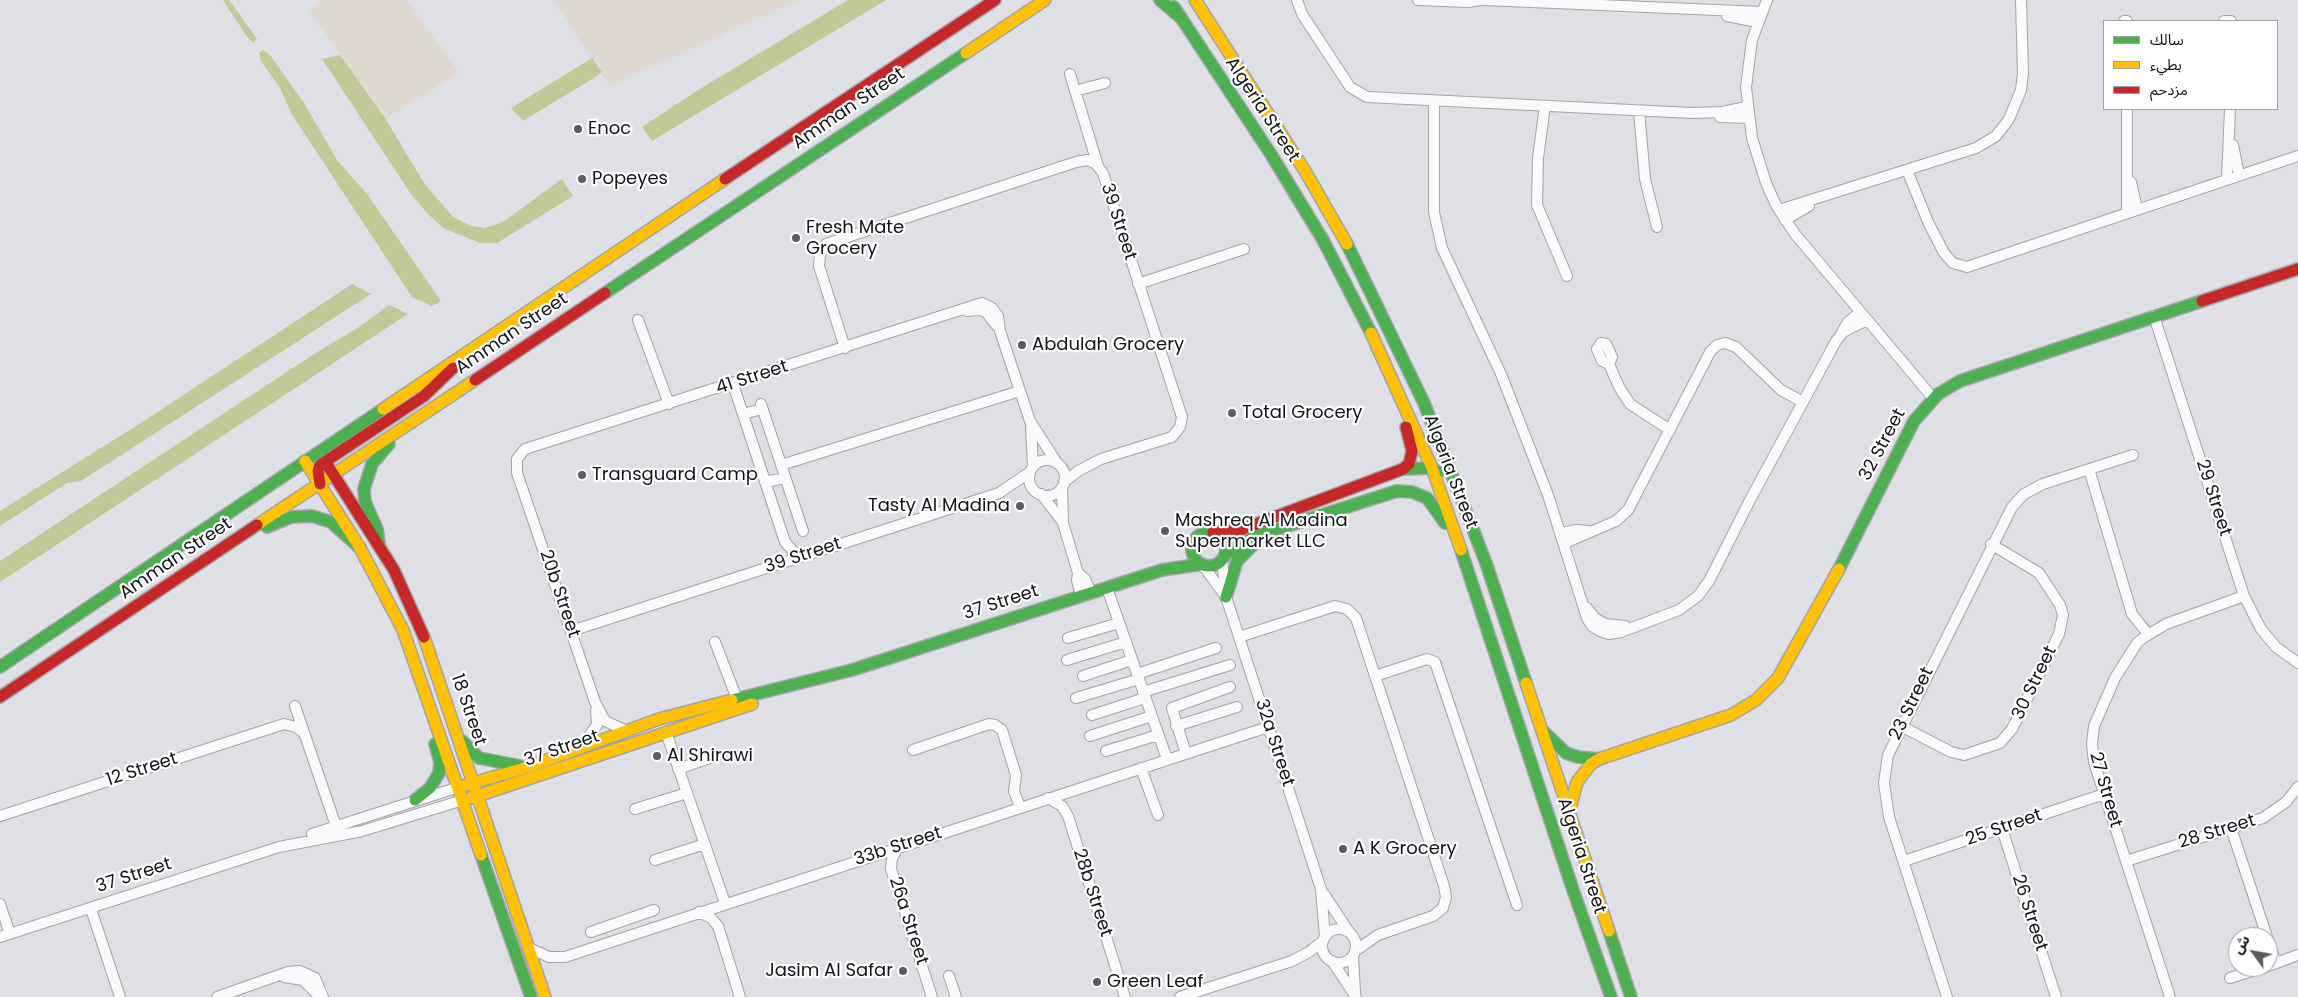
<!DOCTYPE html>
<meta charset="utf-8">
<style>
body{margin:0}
#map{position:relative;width:2298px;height:997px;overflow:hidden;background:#dee0e6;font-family:Poppins,"Noto Sans Arabic",sans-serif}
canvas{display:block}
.legend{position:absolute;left:2103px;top:20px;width:175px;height:90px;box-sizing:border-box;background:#fff;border:1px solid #a0a1a2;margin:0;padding:6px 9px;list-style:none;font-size:15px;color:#121317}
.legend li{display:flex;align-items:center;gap:10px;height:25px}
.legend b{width:25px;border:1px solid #a0a1a2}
.north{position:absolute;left:2228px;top:927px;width:50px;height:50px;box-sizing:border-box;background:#fff;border:1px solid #a0a1a2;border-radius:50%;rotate:302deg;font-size:14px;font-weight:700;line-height:20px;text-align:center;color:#121317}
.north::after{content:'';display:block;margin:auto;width:18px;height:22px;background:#595b5f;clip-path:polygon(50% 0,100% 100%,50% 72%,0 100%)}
</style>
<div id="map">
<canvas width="2298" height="997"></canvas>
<ul class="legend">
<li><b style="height:6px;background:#4caf50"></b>سالك</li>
<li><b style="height:6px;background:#ffc107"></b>بطيء</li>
<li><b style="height:6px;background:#c62828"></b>مزدحم</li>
</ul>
<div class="north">ش</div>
</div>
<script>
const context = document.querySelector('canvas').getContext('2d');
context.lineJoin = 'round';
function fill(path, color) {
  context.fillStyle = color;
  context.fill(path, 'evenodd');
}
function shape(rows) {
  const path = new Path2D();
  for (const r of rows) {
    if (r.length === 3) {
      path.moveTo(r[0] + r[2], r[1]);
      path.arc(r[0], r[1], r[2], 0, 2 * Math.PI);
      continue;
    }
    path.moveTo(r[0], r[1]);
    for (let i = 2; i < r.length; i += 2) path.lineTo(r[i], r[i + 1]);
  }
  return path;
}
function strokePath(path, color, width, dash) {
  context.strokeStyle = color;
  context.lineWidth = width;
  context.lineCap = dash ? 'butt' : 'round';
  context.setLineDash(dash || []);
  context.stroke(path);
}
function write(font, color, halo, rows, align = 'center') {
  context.font = font + ' Poppins,sans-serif';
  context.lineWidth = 4.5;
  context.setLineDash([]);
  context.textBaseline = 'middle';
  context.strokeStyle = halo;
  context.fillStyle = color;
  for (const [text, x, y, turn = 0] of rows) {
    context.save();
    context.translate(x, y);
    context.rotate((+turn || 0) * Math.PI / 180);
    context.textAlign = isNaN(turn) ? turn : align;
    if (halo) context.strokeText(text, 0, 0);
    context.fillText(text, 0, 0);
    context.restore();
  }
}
fill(shape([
 [323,0,407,0,459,73,385,118,309,10],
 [554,0,798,0,609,86]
]), '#e0d9d1');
fill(shape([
 [223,0,229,0,257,39,253,42,248,38],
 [848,0,886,0,652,141,642,127,698,90],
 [263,50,270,55,304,103,337,160,367,194,441,301,432,306,412,297,291,113,280,88,261,61,259,53],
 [340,55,385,118,424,183,453,217,471,226,485,228,503,222,562,179,573,196,497,243,480,243,443,228,427,213,411,194,322,59],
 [592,58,602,72,594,78,523,121,511,108],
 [352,284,371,294,81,481,67,483,0,526,0,511,141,423],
 [389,305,408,314,0,582,0,561,314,354,359,327]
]), '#c2c896');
const street = shape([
 [1297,0,1302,14,1350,87,1367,97,1692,113,1722,112,1747,107],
 [1418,0,1468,2,1480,0],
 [1485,0,1762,12],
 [1767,0,1752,40,1746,87,1752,138,1766,183,1776,205,1795,234,1933,398],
 [1727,16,1758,22],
 [2124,21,2127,21],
 [2224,21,2231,21],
 [1070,74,1098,166],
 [1075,91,1105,83],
 [1434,101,1434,212,1442,248,1501,374,1548,495,1587,618,1592,626,1600,631,1609,634,1621,632,1679,610,1698,596,1709,581,1750,500,1836,341,1843,332,1867,320],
 [1545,106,1538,158,1537,205,1567,276],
 [1639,111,1645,179,1657,227],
 [1720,117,1749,118],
 [2233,145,2239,175],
 [1907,170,1928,222,1944,253,1953,263,1967,267,2298,156],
 [2227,179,2230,109],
 [2131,182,2137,209],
 [1779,210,1976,148,1996,136,2009,119,2021,90,2023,73,2021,0],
 [2127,212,2127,109],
 [1785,220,1809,206],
 [1138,284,1244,249],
 [967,311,979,310,986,312,996,325],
 [2154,316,2244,596,2261,629,2276,647,2298,663],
 [638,320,669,404],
 [1842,332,1848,322,1860,312],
 [1601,343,1606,344,1612,357,1609,364,1602,361,1597,349,1601,343],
 [845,348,819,266,820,255,826,244,1076,162,1087,160,1095,163,1103,173,1182,417,1180,427,1172,437,1101,459,1078,471,1064,482],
 [1609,364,1619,387,1630,404,1670,430],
 [733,384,785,542,795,553,803,556],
 [761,404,803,531],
 [743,414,762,409],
 [1031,425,1033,467],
 [1047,478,18],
 [781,465,1020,391],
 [2089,469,2132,614,2148,634],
 [765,482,785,478],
 [1062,487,1063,523,1078,573,1077,580,1081,596],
 [1041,494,1062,521],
 [1562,533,1576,530,1589,531],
 [1565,543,1616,521,1628,510,1710,352,1717,345,1725,343,1736,347,1781,390,1803,402],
 [1222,559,1226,597,1321,889,1325,937],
 [1202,564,1226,597],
 [1078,573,1085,579,1091,593],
 [1107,588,1167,759],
 [1587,608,1595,618,1605,624,1625,626],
 [571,631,999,493,1030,472],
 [1239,637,1335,606,1347,609,1356,618,1444,886,1446,897,1443,908,1433,916,1378,935,1355,951],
 [1068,638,1119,623],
 [715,642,737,699],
 [1067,660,1126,642],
 [1137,674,1216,648],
 [1083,676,1132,660],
 [1375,676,1427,659,1435,662,1517,905],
 [1143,692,1230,665],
 [1076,698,1139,679],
 [295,706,336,826],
 [1092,715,1145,698],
 [1176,726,1237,707],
 [1901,726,1951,752,1964,755,2000,743,2012,729,2059,634,2063,615,2060,605,2039,573,1991,544],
 [627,731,605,721,595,702,517,473,517,459,525,449,982,303,992,308,998,316,1000,331,1030,421,1057,463],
 [666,732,725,903],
 [1090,736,1152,716],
 [582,746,597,725,596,710],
 [913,750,989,724,995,725,1002,730,1016,775,1014,791,1020,807],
 [1106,751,1158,735],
 [1186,754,1172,708,1230,687],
 [1141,768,1158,815],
 [678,769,718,755],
 [1048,798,1062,806,1068,816,1125,997],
 [635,809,687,793],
 [0,816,284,724,296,727,304,733],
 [2231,828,2267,937],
 [2002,829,2056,997],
 [312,834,459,787],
 [899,846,892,858,891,869,932,997],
 [655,860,705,844],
 [1904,861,2104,794],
 [2126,861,2263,818,2286,802,2298,787],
 [1324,894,1349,932],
 [0,904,10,934],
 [91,909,120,997],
 [699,912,711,918,718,926,740,997],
 [1339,946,17],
 [591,932,654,910],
 [0,937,279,847,362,831,463,800],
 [2268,939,2276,963],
 [529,948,549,957,565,957,1268,727],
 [1353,956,1355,992],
 [1332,961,1356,997],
 [2268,966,2298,955],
 [949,976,956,997],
 [284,977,303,980,319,996],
 [2230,978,2265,967],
 [217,997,288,972,300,971,315,978,323,997],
 [1180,997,1292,961,1309,952,1323,941],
 [1947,997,1889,817,1884,783,1888,755,2012,507,2024,494,2043,484,2133,455],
 [2170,997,2094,762,2092,744,2094,726,2115,678,2137,643,2143,638,2166,624,2244,596]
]);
const fast = shape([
 [1160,0,1180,17],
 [1174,7,1272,156,1323,240,1371,333],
 [1347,244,1424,403,1486,563,1526,683],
 [605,293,966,53],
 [1403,469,1432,468,1438,472],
 [267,527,291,517,312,516,331,522,360,548],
 [1209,549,17],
 [379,544,377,529,365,502,364,489,372,464,389,444],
 [1461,550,1573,890,1611,997],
 [1225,555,1253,537,1397,491,1412,492,1427,498,1445,523],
 [1839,569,1914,421,1938,394,1960,381,2202,301],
 [1226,597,1237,561,1254,544],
 [0,667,383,409],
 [732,700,852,670,1162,570,1202,564],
 [1544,732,1566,753,1578,757,1599,759],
 [462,741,479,758,520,766],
 [415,800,430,788,439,773,440,762,435,744],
 [481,855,531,997],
 [1609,931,1631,997]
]);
const slow = shape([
 [1195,0,1305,171,1347,244],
 [966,53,1045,0],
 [1371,333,1432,468,1461,550],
 [383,409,725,179],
 [305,461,360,548,403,630,481,855],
 [257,525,475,380],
 [424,637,545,997],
 [1526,683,1609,931],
 [459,787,528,767,659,719,732,700],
 [471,798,752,704],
 [1570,809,1577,782,1591,764,1599,759,1731,715,1756,700,1778,678,1839,569]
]);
const jam = shape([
 [725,179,995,0],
 [2202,301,2298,269],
 [475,380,605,293],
 [328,466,394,570,424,637],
 [320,484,318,471,320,465,424,396,453,368],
 [1213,532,1240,530,1403,469,1409,464,1412,451,1406,427],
 [0,697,257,525]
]);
strokePath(street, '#a3a4a9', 12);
strokePath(fast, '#a3a4a9', 14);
strokePath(slow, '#a3a4a9', 14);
strokePath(jam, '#a3a4a9', 14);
strokePath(street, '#fafafb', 10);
strokePath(fast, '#4caf50', 11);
strokePath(slow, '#ffc107', 11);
strokePath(jam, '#c62828', 11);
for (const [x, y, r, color] of [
 [578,129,5,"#595b5f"],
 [582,179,5,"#595b5f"],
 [796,238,5,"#595b5f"],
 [1022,345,5,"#595b5f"],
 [1232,413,5,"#595b5f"],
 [582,475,5,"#595b5f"],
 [1020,506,5,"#595b5f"],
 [1165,531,5,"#595b5f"],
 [657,756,5,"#595b5f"],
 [1343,849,5,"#595b5f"],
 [903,971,5,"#595b5f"],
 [1097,982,5,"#595b5f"]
]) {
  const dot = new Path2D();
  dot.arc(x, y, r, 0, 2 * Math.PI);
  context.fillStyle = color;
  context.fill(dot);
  strokePath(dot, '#fff', 2);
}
write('18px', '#121317', '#fff', [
 ["Amman Street",849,109,-34],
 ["Algeria Street",1262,110,57],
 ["39 Street",1118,222,72],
 ["Amman Street",512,334,-34],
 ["41 Street",752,378,-18],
 ["32 Street",1883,445,-62],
 ["Algeria Street",1450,472,69],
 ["29 Street",2213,498,72],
 ["39 Street",803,556,-18],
 ["Amman Street",176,559,-34],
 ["20b Street",559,594,71],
 ["37 Street",1001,603,-18],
 ["30 Street",2035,683,-64],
 ["23 Street",1912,704,-64],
 ["18 Street",468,710,71],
 ["32a Street",1274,743,72],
 ["37 Street",562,749,-19],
 ["12 Street",142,770,-18],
 ["27 Street",2105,790,74],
 ["25 Street",2004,828,-19],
 ["28 Street",2217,832,-17],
 ["33b Street",898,847,-18],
 ["Algeria Street",1581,856,72],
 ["37 Street",134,876,-18],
 ["28b Street",1092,893,72],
 ["26 Street",2029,913,72],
 ["26a Street",908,921,72]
]);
write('18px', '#121317', '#fff', [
 ["Enoc",588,129],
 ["Popeyes",592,179],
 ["Fresh Mate",806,228],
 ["Grocery",806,249],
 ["Abdulah Grocery",1032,345],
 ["Total Grocery",1242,413],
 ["Transguard Camp",592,475],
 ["Tasty Al Madina",1010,506,"right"],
 ["Mashreq Al Madina",1175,521],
 ["Supermarket LLC",1175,542],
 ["Al Shirawi",667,756],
 ["A K Grocery",1353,849],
 ["Jasim Al Safar",893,971,"right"],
 ["Green Leaf",1107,982]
], 'left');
</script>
